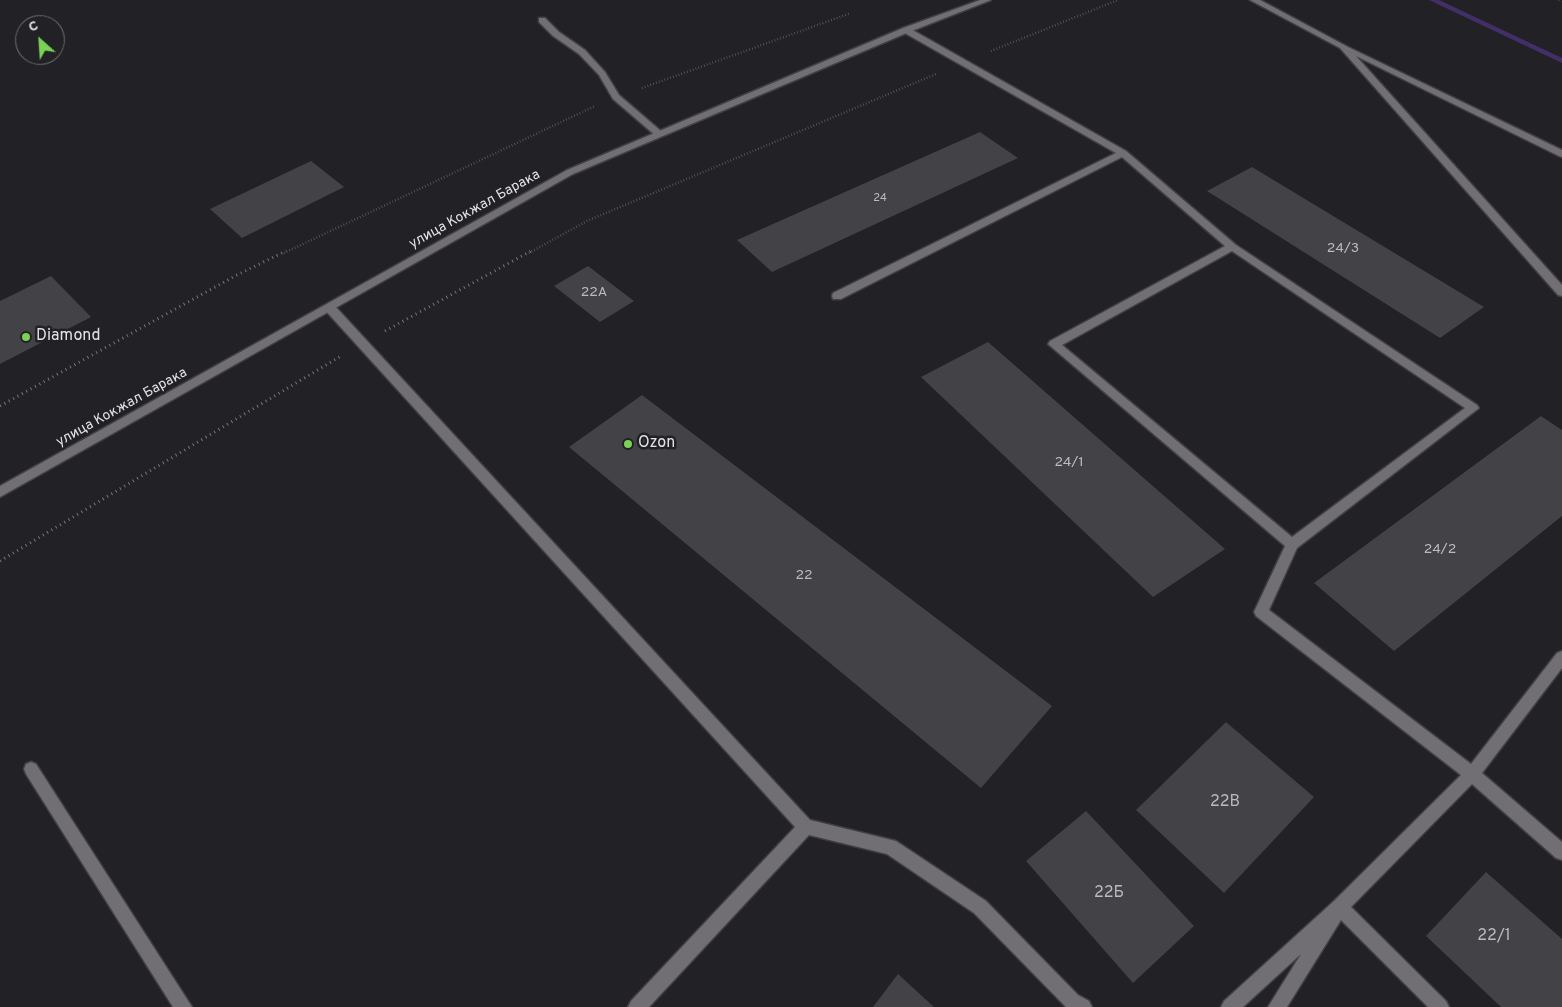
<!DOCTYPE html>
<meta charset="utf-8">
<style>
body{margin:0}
#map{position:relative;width:1562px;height:1007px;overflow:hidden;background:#222126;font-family:Overpass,sans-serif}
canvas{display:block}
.north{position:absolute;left:15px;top:15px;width:50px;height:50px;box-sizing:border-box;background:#222126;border:1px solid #6f6e72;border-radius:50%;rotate:334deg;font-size:14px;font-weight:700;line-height:20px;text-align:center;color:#e3e2e5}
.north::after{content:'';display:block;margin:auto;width:18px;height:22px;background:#7bd155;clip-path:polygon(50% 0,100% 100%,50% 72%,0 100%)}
</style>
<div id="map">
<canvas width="1562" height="1007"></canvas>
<div class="north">С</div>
</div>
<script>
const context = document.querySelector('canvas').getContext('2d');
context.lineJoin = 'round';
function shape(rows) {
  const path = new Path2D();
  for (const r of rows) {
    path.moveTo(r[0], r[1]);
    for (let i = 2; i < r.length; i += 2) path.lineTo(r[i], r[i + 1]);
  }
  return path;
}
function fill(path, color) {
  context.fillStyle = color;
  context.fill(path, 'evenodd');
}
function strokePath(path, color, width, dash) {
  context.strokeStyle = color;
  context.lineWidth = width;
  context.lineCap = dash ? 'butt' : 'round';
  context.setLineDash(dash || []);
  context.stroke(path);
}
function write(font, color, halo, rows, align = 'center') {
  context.font = font + ' Overpass,sans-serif';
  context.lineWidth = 5;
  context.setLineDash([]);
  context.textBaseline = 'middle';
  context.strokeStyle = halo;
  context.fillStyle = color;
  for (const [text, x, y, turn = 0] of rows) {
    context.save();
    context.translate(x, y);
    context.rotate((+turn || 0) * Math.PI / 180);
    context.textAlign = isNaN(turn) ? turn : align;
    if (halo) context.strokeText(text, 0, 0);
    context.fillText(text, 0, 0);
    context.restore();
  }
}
fill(shape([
 [1429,0,1439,0,1562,58,1562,63,1429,0]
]), '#432f67');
fill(shape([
 [980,132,1018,158,772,272,737,240],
 [311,161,344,187,242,238,210,209],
 [1252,167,1484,307,1440,338,1207,191],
 [588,266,634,301,600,322,554,286],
 [51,276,91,317,0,364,0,301],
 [988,342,1225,549,1153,597,921,377],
 [642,395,1052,706,981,788,569,447],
 [1541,416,1562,430,1562,516,1394,651,1314,583],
 [1226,722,1314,797,1224,893,1136,810],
 [1086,811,1194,926,1133,983,1026,861],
 [1486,872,1562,939,1562,1007,1501,1007,1426,936],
 [898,974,934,1007,873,1007]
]), '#434247');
const lane = shape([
 [1250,0,1260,0,1348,47,1562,150,1562,157,1559,156,1356,56,1562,285,1562,296,1558,295,1340,48,1250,0],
 [539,18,545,18,559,32,585,50,605,72,619,95,662,132,662,136,656,136,613,99,599,75,579,54,553,36,539,22,539,18],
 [903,28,909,28,1126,151,1236,245,1477,405,1479,408,1297,548,1269,610,1471,764,1557,653,1562,651,1562,668,1482,773,1562,842,1562,860,1556,858,1472,784,1351,907,1446,1001,1449,1007,1428,1007,1341,920,1287,1007,1268,1007,1301,954,1243,1007,1221,1007,1224,1001,1334,901,1461,775,1256,616,1254,612,1285,546,1048,344,1050,341,1225,246,1122,157,841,299,833,299,832,296,833,293,1116,153,903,32,903,28],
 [1232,251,1465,408,1292,537,1062,345,1232,251],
 [329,303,333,304,810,820,896,841,986,901,1078,995,1089,1001,1092,1007,1066,1007,974,913,887,854,809,835,649,1007,628,1007,631,1001,795,827,325,310,324,307,329,303],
 [31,762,36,764,192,1007,173,1007,26,774,24,769,26,764,31,762]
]);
const street = shape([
 [980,0,991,0,909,32,573,174,0,497,0,486,567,170,903,28,980,0]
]);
strokePath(lane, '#403f42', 3);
strokePath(street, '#403f42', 3);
strokePath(shape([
 [1559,0,1562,1],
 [991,51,1118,0],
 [642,88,851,13],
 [284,253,595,106],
 [529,253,587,221,936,74]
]), '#77767a', 2.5, [0.5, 2.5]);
strokePath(shape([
 [385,331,531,251],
 [0,406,235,276,286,251],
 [0,561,341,356]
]), '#77767a', 3, [1, 4]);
fill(lane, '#716f74');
fill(street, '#716f74');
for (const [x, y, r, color] of [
 [26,337,5,"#7bd155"],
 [628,444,5,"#7bd155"]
]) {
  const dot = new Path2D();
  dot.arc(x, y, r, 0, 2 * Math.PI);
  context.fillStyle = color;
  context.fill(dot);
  strokePath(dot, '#222126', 2);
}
write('11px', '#bbbabe', null, [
 ["24",880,199]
]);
write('14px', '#e3e2e5', '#222126', [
 ["улица Кокжал Барака",475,210,-29],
 ["улица Кокжал Барака",122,408,-29]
]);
write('14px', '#bbbabe', null, [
 ["24/3",1343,249],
 ["22А",594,293],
 ["24/1",1069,463],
 ["24/2",1440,550],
 ["22",804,576]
]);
write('16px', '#e3e2e5', '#222126', [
 ["Diamond",36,337],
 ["Ozon",638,444]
], 'left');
write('16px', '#bbbabe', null, [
 ["22В",1225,803],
 ["22Б",1109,894],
 ["22/1",1494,937]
]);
</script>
